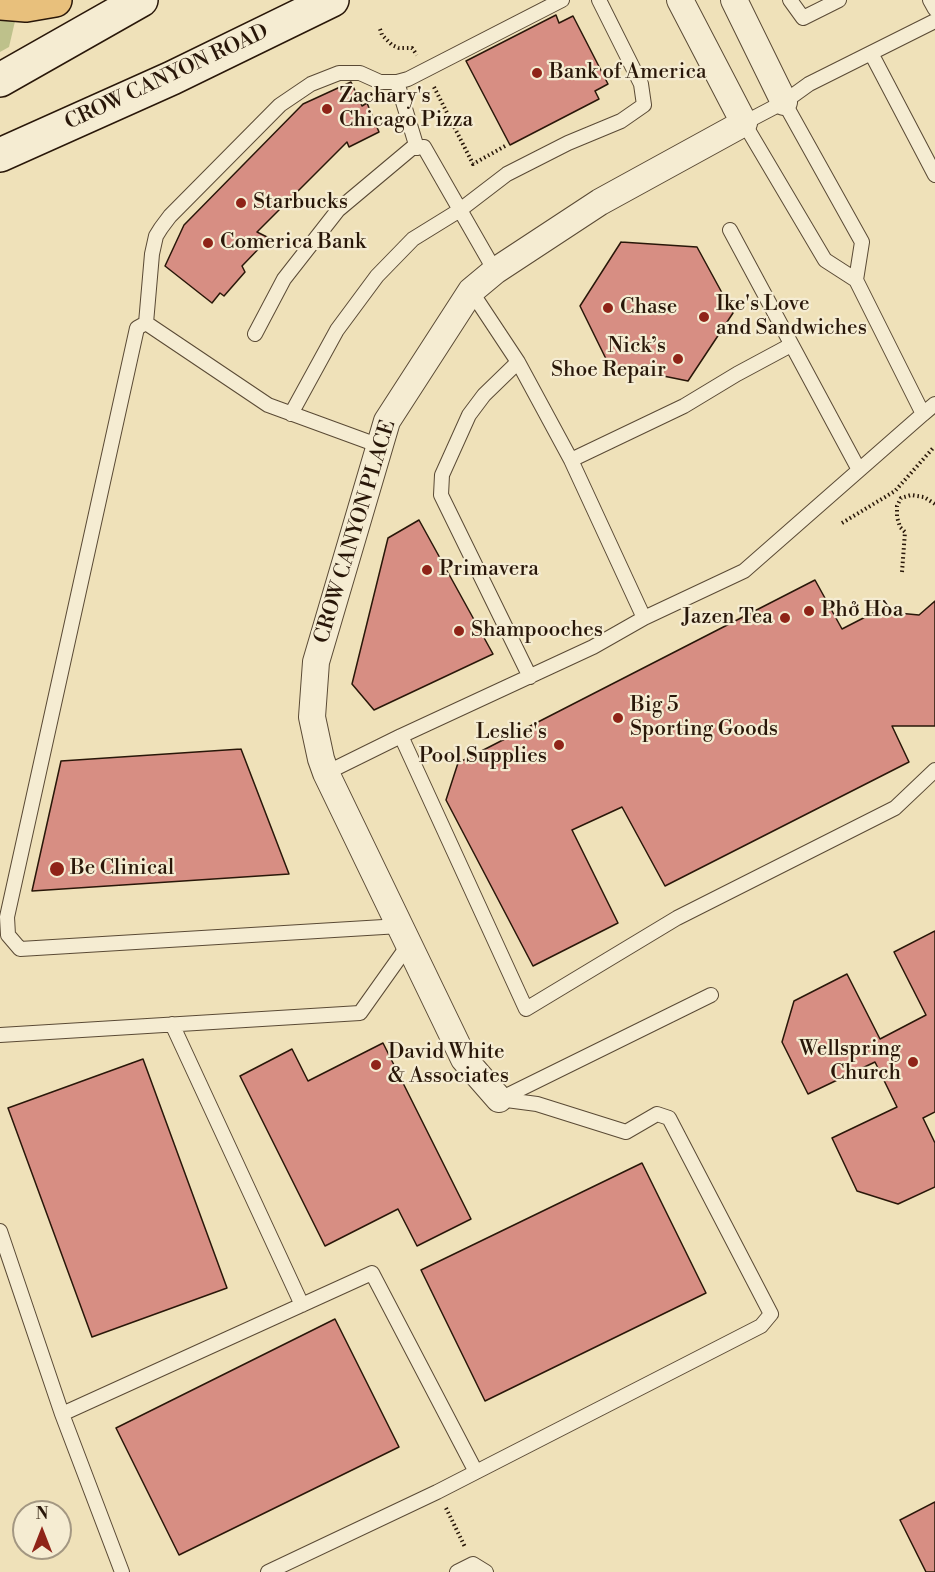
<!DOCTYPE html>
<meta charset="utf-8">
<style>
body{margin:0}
#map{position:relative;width:935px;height:1572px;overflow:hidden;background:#efe1b9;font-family:"Libre Bodoni",serif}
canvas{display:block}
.north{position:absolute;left:12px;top:1500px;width:60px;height:60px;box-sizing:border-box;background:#f5ecd2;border:2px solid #a39782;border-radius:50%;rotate:0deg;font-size:16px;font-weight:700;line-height:24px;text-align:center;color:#291709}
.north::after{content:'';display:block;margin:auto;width:21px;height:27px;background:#8f2418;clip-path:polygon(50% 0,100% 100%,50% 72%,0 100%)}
</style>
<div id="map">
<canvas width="935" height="1572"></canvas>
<div class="north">N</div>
</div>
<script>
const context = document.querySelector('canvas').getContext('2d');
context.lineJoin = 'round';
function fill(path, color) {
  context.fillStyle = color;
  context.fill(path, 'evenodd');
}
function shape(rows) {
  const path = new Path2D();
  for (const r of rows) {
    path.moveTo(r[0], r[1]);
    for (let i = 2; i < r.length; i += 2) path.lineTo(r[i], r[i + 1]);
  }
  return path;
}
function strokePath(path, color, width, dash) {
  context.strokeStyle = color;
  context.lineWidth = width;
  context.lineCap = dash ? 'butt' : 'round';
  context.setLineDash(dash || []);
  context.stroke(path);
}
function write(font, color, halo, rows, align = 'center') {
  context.font = font + ' "Libre Bodoni",serif';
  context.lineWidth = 4.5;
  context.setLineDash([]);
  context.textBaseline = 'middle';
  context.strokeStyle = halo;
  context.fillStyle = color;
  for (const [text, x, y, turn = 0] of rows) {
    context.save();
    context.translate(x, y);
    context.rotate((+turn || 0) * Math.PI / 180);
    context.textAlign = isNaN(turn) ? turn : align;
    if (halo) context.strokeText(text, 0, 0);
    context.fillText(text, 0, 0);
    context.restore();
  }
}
fill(shape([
 [0,13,16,17,9,47,0,52]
]), '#bec18b');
const building = shape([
 [556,15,559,23,573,16,608,84,595,91,599,99,510,145,466,61,556,15],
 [351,82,362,106,367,103,379,132,349,147,347,142,257,232,269,238,242,266,245,272,224,296,220,293,212,303,165,266,184,225,303,104,351,82],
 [621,242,697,247,733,313,688,381,609,365,580,306,621,242],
 [419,520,493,654,374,710,352,684,388,538,419,520],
 [815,580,842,629,877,611,919,615,935,601,935,726,892,726,909,762,665,886,622,807,572,830,618,923,533,966,446,800,458,763,815,580],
 [241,749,289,874,32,891,61,761,241,749],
 [935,931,935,1112,923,1118,935,1143,935,1187,898,1204,857,1191,832,1138,897,1107,875,1062,808,1094,782,1042,794,1001,847,974,880,1039,926,1015,894,952,935,931],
 [383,1043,471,1219,417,1246,398,1209,325,1246,240,1076,292,1049,308,1081,383,1043],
 [143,1059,227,1288,92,1337,8,1108,143,1059],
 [642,1163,706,1293,485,1401,421,1270,642,1163],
 [335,1319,399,1447,179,1555,116,1428,335,1319],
 [935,1502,935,1572,926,1572,900,1520,935,1502]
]);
fill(building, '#d78e83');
strokePath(building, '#291709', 1.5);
const lane = shape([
 [790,0,803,18,839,0],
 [930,0,935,9],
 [935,21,809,84,784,102,744,123,825,260,856,280,923,414,744,571,644,618,593,647,401,736,526,1009,677,918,895,808,935,770],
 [871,53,935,175],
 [397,82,417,148],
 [784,102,862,242,856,280],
 [730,230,859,470],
 [471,291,518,362,571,460,644,618],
 [146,323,152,254,156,236,161,228,170,216,280,105,311,84,339,73,360,73,380,82,397,82,408,79,562,0],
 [255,334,284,279,338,210,412,148,424,147,495,271],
 [518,362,484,395,469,415,442,475,441,495,530,677],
 [291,414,337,330,377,276,413,239,460,210,507,174,568,143,621,121,644,105,641,84,599,0],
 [923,414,935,404],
 [380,446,268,405,146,323,137,328,7,917,8,935,20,949,400,926],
 [571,460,684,406,737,374,791,345],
 [326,773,401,736],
 [172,1024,302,1305],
 [0,1035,360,1013,409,944],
 [500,1099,711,995],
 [0,1231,62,1414,122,1572],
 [62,1414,372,1273,476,1472],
 [268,1572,437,1492,761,1326,771,1314,669,1118,657,1114,626,1132,537,1104,499,1099],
 [457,1572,473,1564,486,1572]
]);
const street = shape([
 [734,0,784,102],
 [499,1099,464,1059,326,773,321,759,312,717,316,662,387,421,471,291,495,271,600,202,744,123,680,0]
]);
const secondary = shape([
 [0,80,141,0],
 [0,155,172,78,332,0]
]);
const highway = shape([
 [0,3,26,5,55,0]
]);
strokePath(lane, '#5a4a35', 16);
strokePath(street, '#5a4a35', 28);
strokePath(secondary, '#291709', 36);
strokePath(highway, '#291709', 36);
strokePath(shape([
 [380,29,382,35,392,45,399,48,412,48,417,55],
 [434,87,473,164,507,145],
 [842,523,895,491,934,447],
 [902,572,905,532,900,527,897,517,897,506,901,498,911,495,924,497,935,504],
 [446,1508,465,1547]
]), '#291709', 4, [1.5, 3]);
strokePath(lane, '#f5ecd2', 14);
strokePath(street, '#f5ecd2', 26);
strokePath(secondary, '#f5ecd2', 33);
strokePath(highway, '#e8c07c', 33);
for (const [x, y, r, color] of [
 [537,73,6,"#8f2418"],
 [327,109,6,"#8f2418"],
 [241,203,6,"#8f2418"],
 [208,243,6,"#8f2418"],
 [608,308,6,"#8f2418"],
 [704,317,6,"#8f2418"],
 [678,359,6,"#8f2418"],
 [427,570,6,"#8f2418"],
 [809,611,6,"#8f2418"],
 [785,618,6,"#8f2418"],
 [459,631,6,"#8f2418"],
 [618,718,6,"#8f2418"],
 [559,745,6,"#8f2418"],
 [57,869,8,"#8f2418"],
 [913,1062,6,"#8f2418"],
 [376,1065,6,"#8f2418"]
]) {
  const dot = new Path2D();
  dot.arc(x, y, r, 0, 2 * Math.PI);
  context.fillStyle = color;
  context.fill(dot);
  strokePath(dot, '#f5ecd2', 2);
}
write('21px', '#291709', '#f5ecd2', [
 ["Bank of America",549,73],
 ["Zachary's",339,97],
 ["Chicago Pizza",339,121],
 ["Starbucks",253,203],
 ["Comerica Bank",220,243],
 ["Ike's Love",716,305],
 ["and Sandwiches",716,329],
 ["Chase",620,308],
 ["Nick’s",666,347,"right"],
 ["Shoe Repair",666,371,"right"],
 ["Primavera",439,570],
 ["Phở Hòa",821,611],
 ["Jazen Tea",773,618,"right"],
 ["Shampooches",471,631],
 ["Big 5",630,706],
 ["Sporting Goods",630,730],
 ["Leslie's",547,733,"right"],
 ["Pool Supplies",547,757,"right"],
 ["Be Clinical",70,869],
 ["Wellspring",901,1050,"right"],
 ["Church",901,1074,"right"],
 ["David White",388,1053],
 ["& Associates",388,1077]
], 'left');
write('21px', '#291709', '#f5ecd2', [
 ["CROW CANYON ROAD",167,78,-25],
 ["CROW CANYON PLACE",356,532,-73]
]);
</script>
